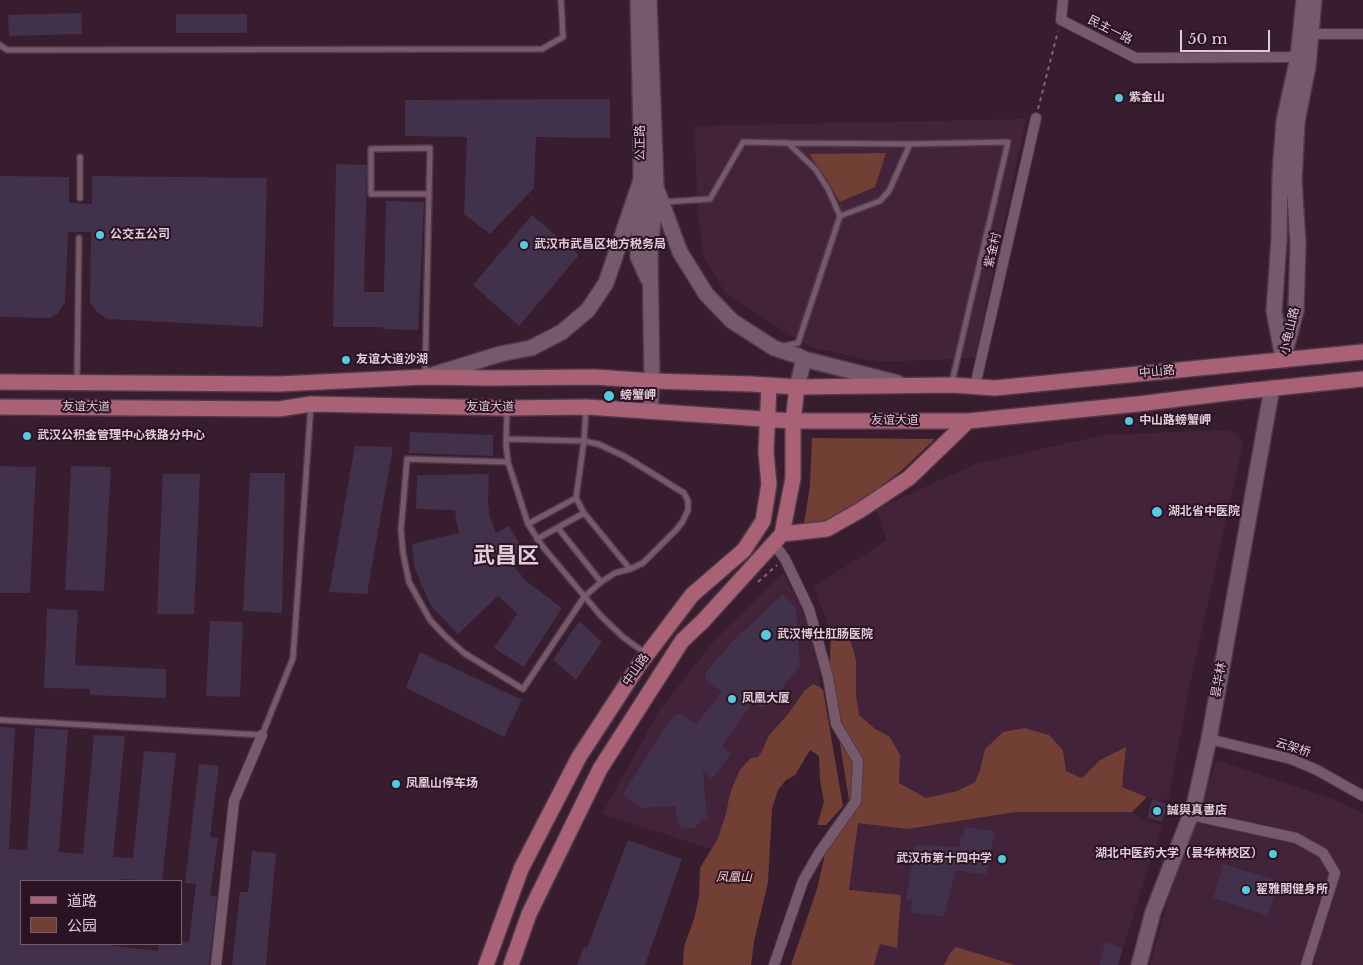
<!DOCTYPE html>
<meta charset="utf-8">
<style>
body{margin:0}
#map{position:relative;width:1363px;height:965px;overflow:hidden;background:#371d2e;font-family:"Libre Baskerville","Noto Sans SC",serif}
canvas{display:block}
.legend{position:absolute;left:20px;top:880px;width:162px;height:65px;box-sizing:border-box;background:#2c1324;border:1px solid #735d6c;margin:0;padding:6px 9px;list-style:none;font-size:15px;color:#deccd7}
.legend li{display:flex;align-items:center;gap:10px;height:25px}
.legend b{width:25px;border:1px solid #735d6c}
.scale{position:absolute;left:1180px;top:30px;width:90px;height:22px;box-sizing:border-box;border:2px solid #deccd7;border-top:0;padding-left:6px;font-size:15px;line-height:18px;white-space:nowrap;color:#deccd7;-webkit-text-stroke:4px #2c1324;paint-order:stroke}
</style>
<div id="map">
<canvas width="1363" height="965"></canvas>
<ul class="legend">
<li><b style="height:6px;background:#a96176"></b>道路</li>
<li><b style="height:14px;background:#723f35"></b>公园</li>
</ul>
<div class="scale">50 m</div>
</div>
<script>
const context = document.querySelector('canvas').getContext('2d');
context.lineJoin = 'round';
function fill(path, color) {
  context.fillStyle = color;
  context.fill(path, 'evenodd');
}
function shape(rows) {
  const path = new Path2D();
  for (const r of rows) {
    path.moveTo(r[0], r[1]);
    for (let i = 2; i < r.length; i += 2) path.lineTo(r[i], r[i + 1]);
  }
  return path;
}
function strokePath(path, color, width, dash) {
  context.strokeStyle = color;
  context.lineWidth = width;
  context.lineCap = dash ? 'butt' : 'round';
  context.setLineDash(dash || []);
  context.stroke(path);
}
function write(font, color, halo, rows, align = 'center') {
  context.font = font + ' "Libre Baskerville","Noto Sans SC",serif';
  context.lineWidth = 4;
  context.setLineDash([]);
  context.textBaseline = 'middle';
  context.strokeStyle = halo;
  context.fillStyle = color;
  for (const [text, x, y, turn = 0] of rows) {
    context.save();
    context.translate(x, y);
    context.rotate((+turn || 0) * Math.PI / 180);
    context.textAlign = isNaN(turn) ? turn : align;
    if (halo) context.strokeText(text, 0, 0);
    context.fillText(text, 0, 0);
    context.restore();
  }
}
fill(shape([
 [1026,119,975,358,879,362,811,347,761,317,726,294,704,258,698,214,694,126],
 [1227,430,1237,434,1243,443,1191,680,1168,800,1153,799,1122,787,1100,760,1082,778,1066,771,1063,750,1024,728,1003,732,985,749,980,770,975,782,957,791,927,798,899,783,900,755,890,737,874,728,859,715,850,639,831,634,814,587,887,540,876,509,976,464,1103,435],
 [783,573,819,638,820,687,813,684,804,691,789,713,769,735,762,751,758,757,740,770,734,783,729,797,728,810,718,838,711,849,602,814,659,711,713,642],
 [1217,760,1332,799,1363,813,1363,965,1150,965,1169,896],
 [1016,812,1132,812,1147,821,1162,825,1123,948,1105,943,1099,965,874,965,880,944,897,948,849,890,857,822,908,829]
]), '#432339');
fill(shape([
 [886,153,875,187,840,202,826,178,809,154],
 [812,438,935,439,901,471,868,496,816,528,804,524,810,485],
 [831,634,850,639,856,660,856,694,859,715,874,728,890,737,900,755,899,783,926,798,957,791,975,782,980,770,985,749,1003,732,1024,728,1049,735,1063,750,1066,771,1082,778,1100,760,1126,747,1122,787,1147,797,1132,812,1016,812,908,829,858,823,849,890,901,895,897,948,880,944,874,965,791,965,817,889,825,854,845,822,849,800,829,675],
 [813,684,820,687,823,690,843,806,826,825,817,825,824,802,820,780,819,756,810,750,795,775,786,780,778,790,772,809,768,882,754,942,751,965,683,965,684,947,694,919,699,897,700,868,718,838,727,810,729,797,734,783,740,770,751,758,758,757,762,751,769,735,789,713,804,691],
 [956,947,1015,965,944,965,950,953]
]), '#723f35');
fill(shape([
 [81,13,82,34,9,36,8,15],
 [176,14,247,14,247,33,176,33],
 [610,99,610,138,536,137,534,188,490,234,464,214,467,137,405,136,405,100],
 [336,164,367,165,364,292,384,292,386,201,424,202,418,330,383,329,383,327,333,327],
 [0,176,69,177,69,203,92,204,92,176,267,178,263,327,107,319,97,312,90,302,91,232,68,232,65,302,58,313,50,318,0,317],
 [532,215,579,255,519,326,473,285],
 [410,432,493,435,493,456,409,453],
 [355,446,393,447,367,594,329,592],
 [0,466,36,467,30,593,0,593],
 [71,466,111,467,104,591,65,590],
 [250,473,285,473,282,613,243,611],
 [163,474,200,474,194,614,157,614],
 [489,474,488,502,490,517,496,533,509,526,528,559,514,566,525,580,562,608,524,667,494,648,517,614,498,596,458,634,431,606,422,586,414,566,412,544,459,533,456,520,455,510,416,509,417,475],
 [783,594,796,608,800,666,786,683,772,704,770,700,762,708,753,702,722,746,731,754,712,779,703,771,707,819,700,820,700,824,696,824,696,828,681,829,680,823,677,824,675,806,641,808,623,794,670,720,675,715,681,713,696,724,722,692,706,680,705,676,706,672,730,644],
 [47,609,78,610,75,665,166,669,166,698,90,695,90,689,44,688],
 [210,621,243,622,240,697,206,696],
 [579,621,602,642,576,680,553,660],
 [420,652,522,700,504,737,406,688],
 [0,727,15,728,9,849,27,850,35,728,68,730,59,852,83,854,94,735,125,736,113,857,133,858,144,751,176,753,162,881,119,879,119,881,21,881,21,944,112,944,112,946,158,951,159,944,181,944,181,941,189,942,196,884,185,883,199,764,219,766,210,837,218,838,210,896,217,896,209,965,0,965],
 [1152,799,1168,804,1162,822,1147,818],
 [965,827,995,831,986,875,978,873,977,874,956,870,944,916,911,913,912,901,906,900,915,845,959,847,961,837,964,836],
 [628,840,682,859,645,965,577,965,584,947,587,948],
 [252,851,276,853,266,965,232,965,240,892,248,892],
 [1223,864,1279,881,1268,916,1213,898],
 [1105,942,1123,948,1118,965,1099,965]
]), '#42314a');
const lane = shape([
 [0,45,7,50,542,49,563,37,561,0],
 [788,143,910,144],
 [80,157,80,198],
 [663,202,710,199,743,142,788,143,816,170,828,189,840,216,798,343,784,346],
 [840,216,880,201,889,191,910,144,1008,142,952,382],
 [425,376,430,148,371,149,371,194,429,194],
 [77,380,79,238],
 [507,411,506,444,508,462,528,524,543,547,601,616,623,637,645,653],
 [506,439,584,441,598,444,624,456,684,493,688,501,688,510,683,521,677,529,643,563,630,569,584,513,576,498],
 [508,462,407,459,401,530,403,553,409,582,430,620,445,636,464,653,523,689,584,597,601,582,615,573,630,569],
 [528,524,576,498,584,441,586,408],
 [558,528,601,582],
 [537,539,584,513],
 [0,720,262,735,293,658,311,405]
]);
const street = shape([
 [1063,0,1061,20,1136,58,1298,57],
 [1311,34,1363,34],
 [975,386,1036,118],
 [1209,739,1291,759,1317,770,1363,796],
 [1191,815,1296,838,1323,853,1335,873,1306,965],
 [216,965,234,801,262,735],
 [774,965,803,881,819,853,856,801,858,761,836,724,828,677,809,609,785,559,774,544]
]);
const secondary = shape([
 [638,0,641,133,641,180,638,257,648,279],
 [649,0,656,186,650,253,652,381,650,411],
 [657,190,680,252,706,294,732,321,774,348,798,356,804,359,797,387],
 [1282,353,1274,311,1279,239,1280,174,1284,121,1298,57,1304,0],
 [804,359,898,383],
 [1283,360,1296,311,1298,244,1294,180,1297,122,1308,66,1314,0],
 [429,376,500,354,531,348,562,332,588,310,606,283,641,180],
 [1139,965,1153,912,1194,806,1209,739,1272,388]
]);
const primary = shape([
 [0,382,279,384,425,377,488,378,595,377,652,381,751,384,797,387,952,385,995,388,1363,352],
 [0,407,279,409,311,404,507,408,587,407,793,421,968,421,1138,404,1236,392,1363,379],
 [782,534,827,529,859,511,909,478,968,421],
 [486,965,521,869,579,757,639,665,692,595,744,550,763,521,769,484,766,452,769,385],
 [511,965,529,914,600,769,682,641,703,621,782,534,793,478,793,421,797,387]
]);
strokePath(lane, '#4f3948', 8);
strokePath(street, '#4f3948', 12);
strokePath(secondary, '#4f3948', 18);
strokePath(primary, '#4f3948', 18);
strokePath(shape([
 [1038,109,1058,31],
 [758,582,777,565]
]), '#7e6876', 2, [4, 4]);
strokePath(lane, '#77596c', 5);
strokePath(street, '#77596c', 10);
strokePath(secondary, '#77596c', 15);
strokePath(primary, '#a96176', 15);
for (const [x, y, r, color] of [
 [1119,98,5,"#54cade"],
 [100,235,5,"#54cade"],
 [524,245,5,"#54cade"],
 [346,360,5,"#54cade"],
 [609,396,6,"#54cade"],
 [1129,421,5,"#54cade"],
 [27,436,5,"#54cade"],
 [1157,512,6,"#54cade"],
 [766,635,6,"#54cade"],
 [732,699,5,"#54cade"],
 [396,784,5,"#54cade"],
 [1157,811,5,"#54cade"],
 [1273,854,5,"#54cade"],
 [1002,859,5,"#54cade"],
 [1246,890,5,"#54cade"]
]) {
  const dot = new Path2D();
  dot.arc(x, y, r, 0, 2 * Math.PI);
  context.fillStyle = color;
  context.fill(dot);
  strokePath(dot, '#2c1324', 2);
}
write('12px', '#deccd7', '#2c1324', [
 ["民主一路",1110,30,27],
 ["公正路",641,143,-90],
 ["紫金村",993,250,-77],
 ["小龟山路",1290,331,-77],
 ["中山路",1157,372,-5],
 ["友谊大道",86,407,1],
 ["友谊大道",490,407,1],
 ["友谊大道",895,421],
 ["中山路",636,670,-55],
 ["昙华林",1219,680,-80],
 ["云架桥",1293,748,18]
]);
write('bold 12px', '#deccd7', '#2c1324', [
 ["紫金山",1129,98],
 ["公交五公司",110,235],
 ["武汉市武昌区地方税务局",534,245],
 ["友谊大道沙湖",356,360],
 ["螃蟹岬",620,396],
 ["中山路螃蟹岬",1139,421],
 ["武汉公积金管理中心铁路分中心",37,436],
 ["湖北省中医院",1168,512],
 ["武汉博仕肛肠医院",777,635],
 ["凤凰大厦",742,699],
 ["凤凰山停车场",406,784],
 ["誠與真書店",1167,811],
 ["湖北中医药大学（昙华林校区）",1263,854,"right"],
 ["武汉市第十四中学",992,859,"right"],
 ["翟雅閣健身所",1256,890]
], 'left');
write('italic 12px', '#fcd3ca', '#2c1324', [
 ["凤凰山",734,878]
]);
write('bold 22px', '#deccd7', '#2c1324', [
 ["武昌区",506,557]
]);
</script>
